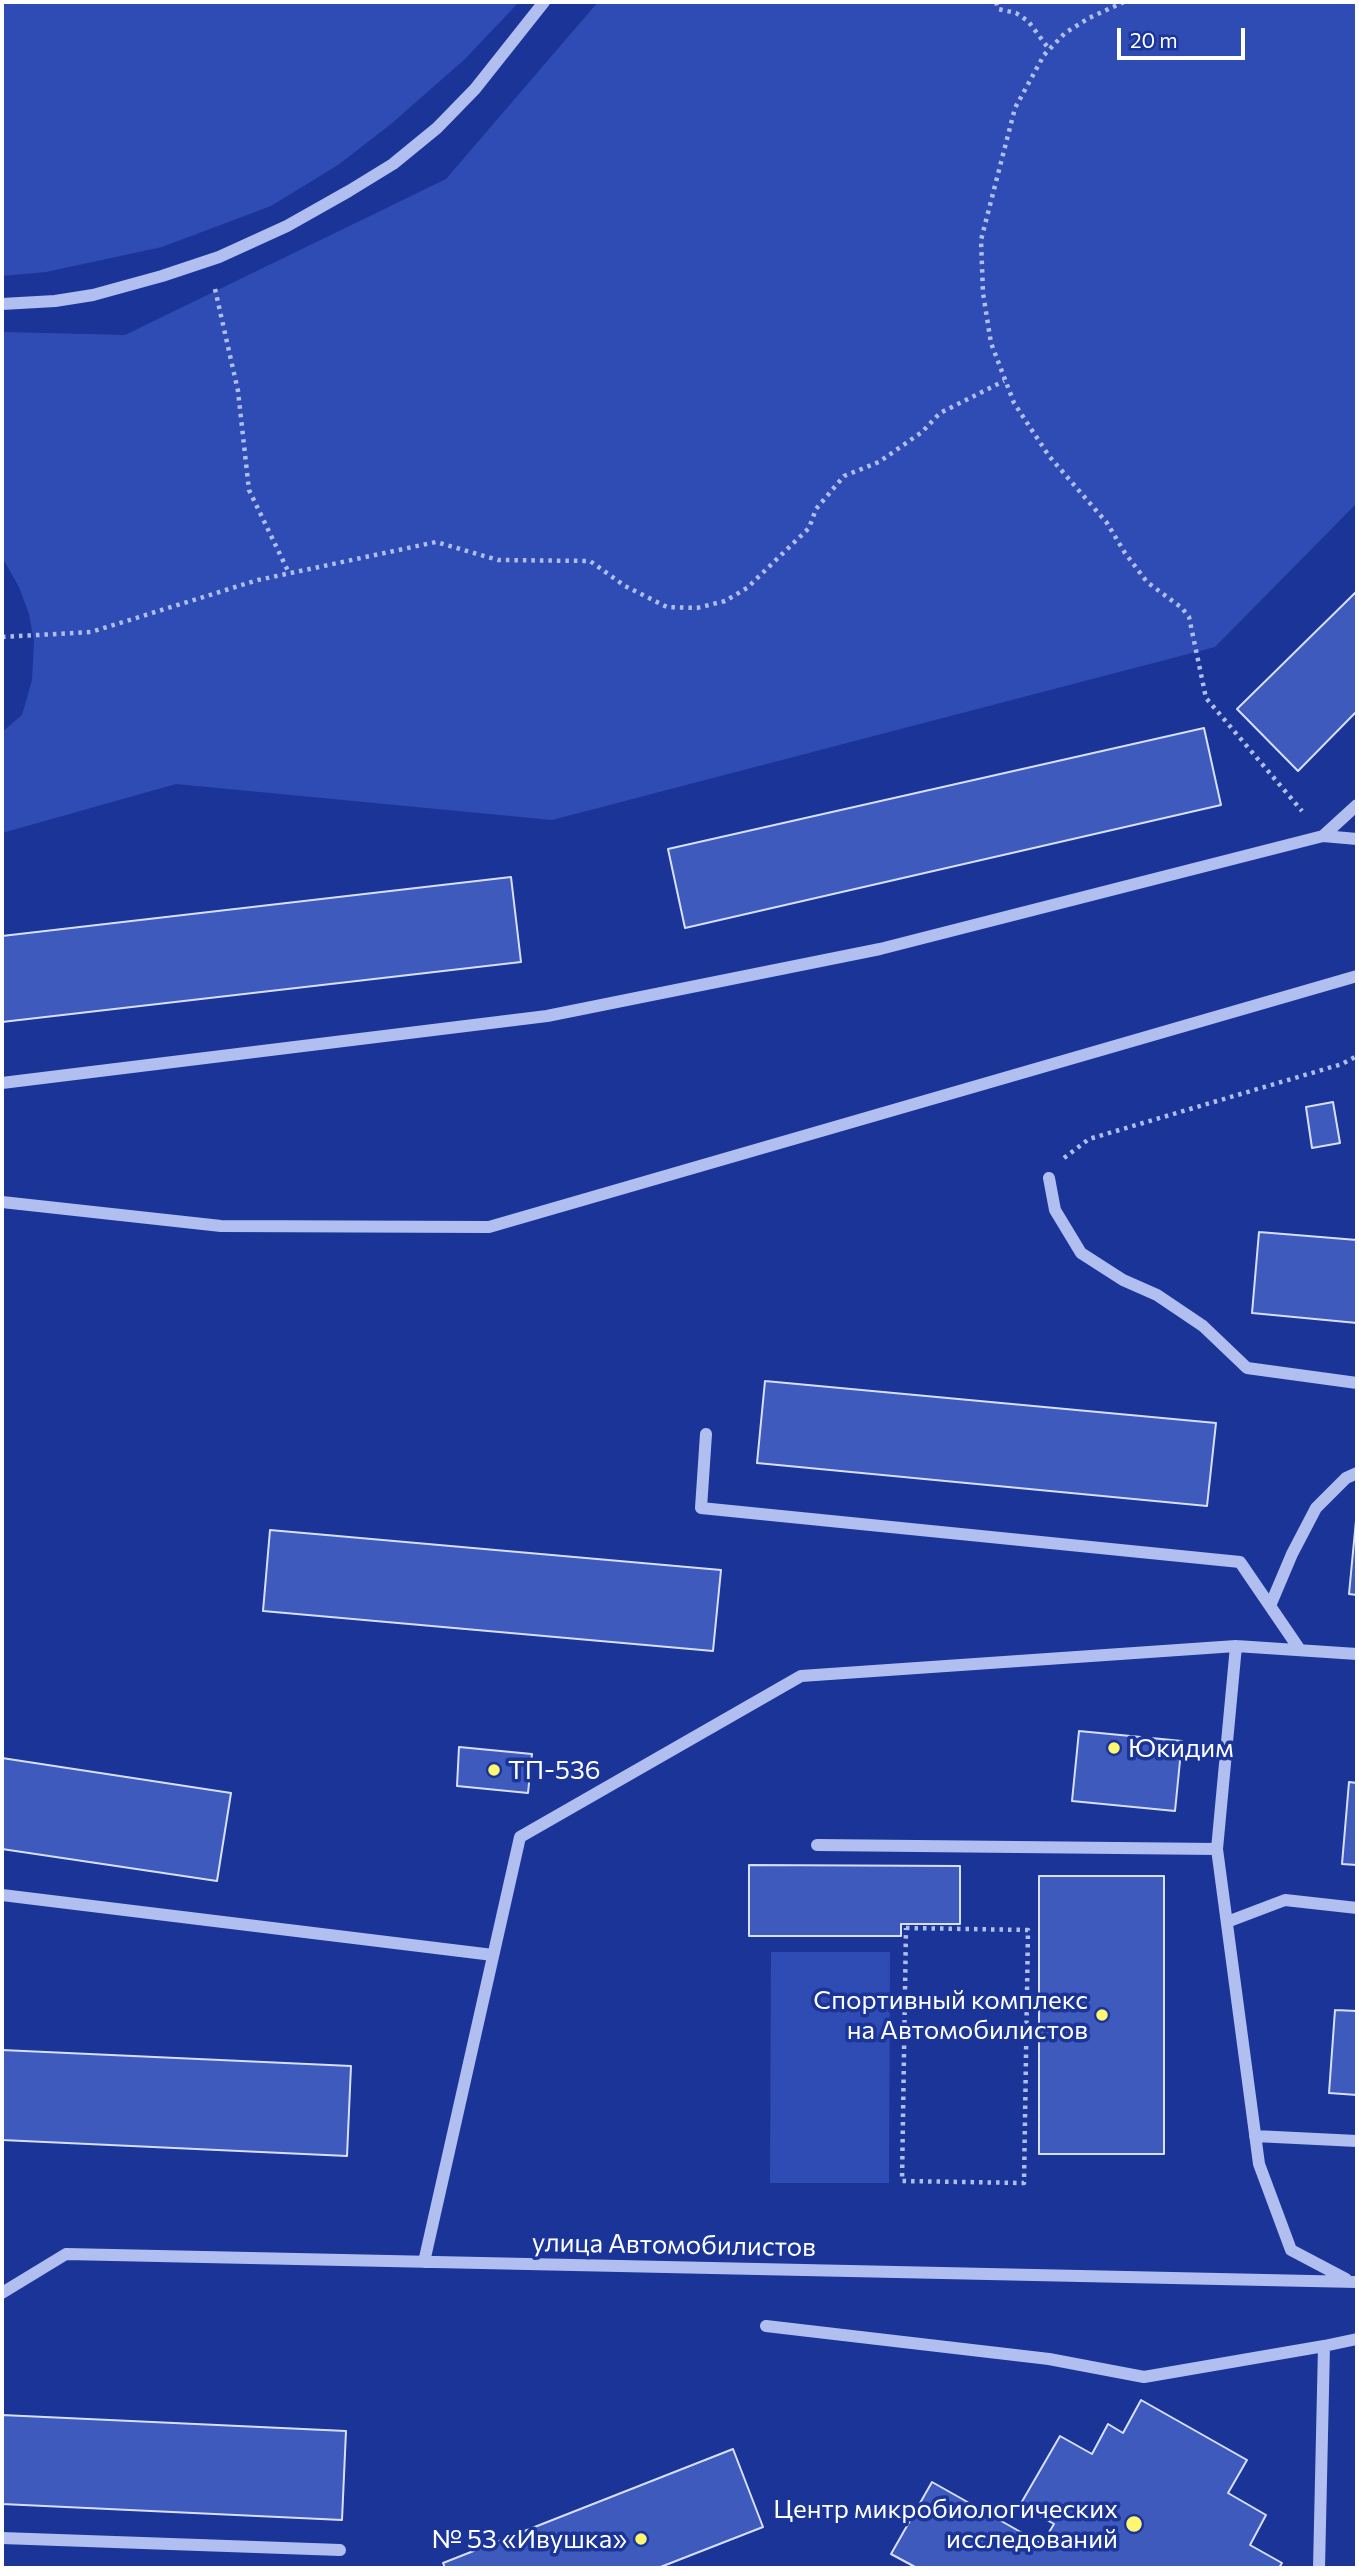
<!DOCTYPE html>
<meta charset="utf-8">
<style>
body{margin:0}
#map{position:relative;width:1359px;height:2570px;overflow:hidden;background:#1b3498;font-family:Commissioner,sans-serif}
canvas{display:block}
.frame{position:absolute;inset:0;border:4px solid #fff;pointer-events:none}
.scale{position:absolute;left:1117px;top:28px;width:128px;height:32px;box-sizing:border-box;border:4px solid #fff;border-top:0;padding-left:9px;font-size:21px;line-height:24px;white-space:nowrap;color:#fff;-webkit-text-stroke:5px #1b3498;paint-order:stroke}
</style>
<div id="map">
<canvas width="1359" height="2570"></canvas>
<div class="frame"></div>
<div class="scale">20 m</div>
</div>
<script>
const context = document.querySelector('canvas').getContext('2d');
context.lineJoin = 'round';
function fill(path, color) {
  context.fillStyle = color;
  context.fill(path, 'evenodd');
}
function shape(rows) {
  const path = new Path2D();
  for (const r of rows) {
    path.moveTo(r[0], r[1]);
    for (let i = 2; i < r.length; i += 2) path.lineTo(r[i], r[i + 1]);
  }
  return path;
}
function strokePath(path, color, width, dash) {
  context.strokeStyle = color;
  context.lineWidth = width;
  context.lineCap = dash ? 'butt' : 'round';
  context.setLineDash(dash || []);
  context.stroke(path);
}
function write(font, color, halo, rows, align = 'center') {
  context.font = font + ' Commissioner,sans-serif';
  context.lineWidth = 7;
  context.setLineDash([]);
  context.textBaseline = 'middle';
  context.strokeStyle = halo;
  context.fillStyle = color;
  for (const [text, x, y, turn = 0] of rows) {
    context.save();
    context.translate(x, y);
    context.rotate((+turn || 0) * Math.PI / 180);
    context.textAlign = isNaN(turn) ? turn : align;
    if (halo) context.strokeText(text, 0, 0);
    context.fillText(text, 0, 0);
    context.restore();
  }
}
fill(shape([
 [2,2,519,2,465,59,391,124,338,165,271,206,162,247,46,272,2,276],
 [598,2,1357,2,1357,503,1215,647,552,820,176,784,2,833,2,732,22,715,32,680,34,641,29,614,19,587,2,557,2,332,125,335,446,179],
 [771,1952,890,1952,889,2183,770,2183]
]), '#2f4cb5');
const building = shape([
 [1357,591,1357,711,1298,771,1237,709,1357,591],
 [1204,728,1221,805,685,928,668,849,1204,728],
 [511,877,521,962,2,1022,2,936,511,877],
 [1333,1102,1340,1143,1312,1148,1306,1107,1333,1102],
 [1259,1232,1357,1240,1357,1323,1252,1313,1259,1232],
 [765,1381,1216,1423,1207,1506,757,1463,765,1381],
 [1357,1510,1357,1595,1349,1594,1357,1510],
 [270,1530,721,1570,713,1651,263,1611,270,1530],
 [1079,1731,1182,1741,1175,1811,1072,1801,1079,1731],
 [459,1747,532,1754,528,1793,457,1786,459,1747],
 [2,1758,231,1793,217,1881,2,1849,2,1758],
 [1349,1782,1357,1783,1357,1865,1342,1864,1349,1782],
 [749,1865,960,1866,960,1924,901,1924,901,1936,749,1936,749,1865],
 [1039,1876,1164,1876,1164,2154,1039,2154,1039,1876],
 [1335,2010,1357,2011,1357,2095,1329,2093,1335,2010],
 [2,2050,351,2066,347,2156,2,2140,2,2050],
 [1141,2400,1247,2460,1228,2493,1266,2515,1250,2545,1282,2563,1279,2568,917,2568,891,2554,932,2482,1042,2544,1054,2524,1020,2505,1060,2436,1092,2454,1108,2424,1123,2433,1141,2400],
 [2,2415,346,2431,342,2520,2,2504,2,2415],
 [733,2449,763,2527,658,2568,445,2568,443,2563,733,2449]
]);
fill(building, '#3f5abd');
strokePath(building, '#d7dffb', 2);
strokePath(shape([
 [996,2,998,9,1016,13,1028,21,1049,49],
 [1124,2,1089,18,1065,33,1044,55,1015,108,981,240,983,293,991,343,1014,403,1049,456,1107,523,1125,553,1147,582,1182,608,1189,617,1206,698,1302,811],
 [215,289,238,391,249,490,289,573],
 [2,637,91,632,258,580,436,542,498,560,590,561,625,586,667,607,697,608,725,601,747,588,809,528,816,509,844,476,879,462,922,432,940,413,1004,381],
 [1064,1158,1089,1139,1342,1064,1357,1056],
 [906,1928,1028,1930,1024,2183,902,2181,906,1928]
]), '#b0bef0', 4.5, [3.5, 5]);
strokePath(shape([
 [2,304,55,301,93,295,162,276,219,257,287,226,349,191,393,164,437,128,475,89,544,2],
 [1323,836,1357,805],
 [2,1083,547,1016,880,949,1323,836,1357,839],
 [1049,1178,1055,1210,1081,1253,1123,1280,1157,1295,1203,1326,1247,1368,1357,1383],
 [2,1202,221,1226,489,1227,1357,976],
 [706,1434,701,1508,1240,1562,1300,1650],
 [1270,1606,1292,1554,1316,1508,1346,1478,1357,1473],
 [817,1845,1217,1849,1259,2164,1291,2250,1346,2279],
 [1217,1849,1236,1646],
 [2,1895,493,1955],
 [1227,1922,1285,1900,1357,1908],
 [1255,2136,1357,2141],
 [424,2262,520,1837,801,1676,1236,1646,1357,1654],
 [2,2293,66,2254,1357,2282],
 [766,2326,1049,2359,1144,2377,1324,2346],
 [2,2538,340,2550],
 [1319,2568,1324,2346,1357,2339]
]), '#b0bef0', 12);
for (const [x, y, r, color] of [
 [1114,1748,7,"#fff76f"],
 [494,1770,7,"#fff76f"],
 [1102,2015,7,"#fff76f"],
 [1134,2524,9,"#fff76f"],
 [641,2539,7,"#fff76f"]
]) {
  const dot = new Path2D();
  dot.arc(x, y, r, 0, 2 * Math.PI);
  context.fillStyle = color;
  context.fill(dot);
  strokePath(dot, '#1b3498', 2.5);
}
write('26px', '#fff', '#1b3498', [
 ["Юкидим",1128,1748,"left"],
 ["ТП-536",508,1770,"left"],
 ["Спортивный комплекс",1088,2000],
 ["на Автомобилистов",1088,2030],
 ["Центр микробиологических",1118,2509],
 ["исследований",1118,2539],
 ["№ 53 «Ивушка»",627,2539]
], 'right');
write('26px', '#fff', '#1b3498', [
 ["улица Автомобилистов",674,2245,1]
]);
</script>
